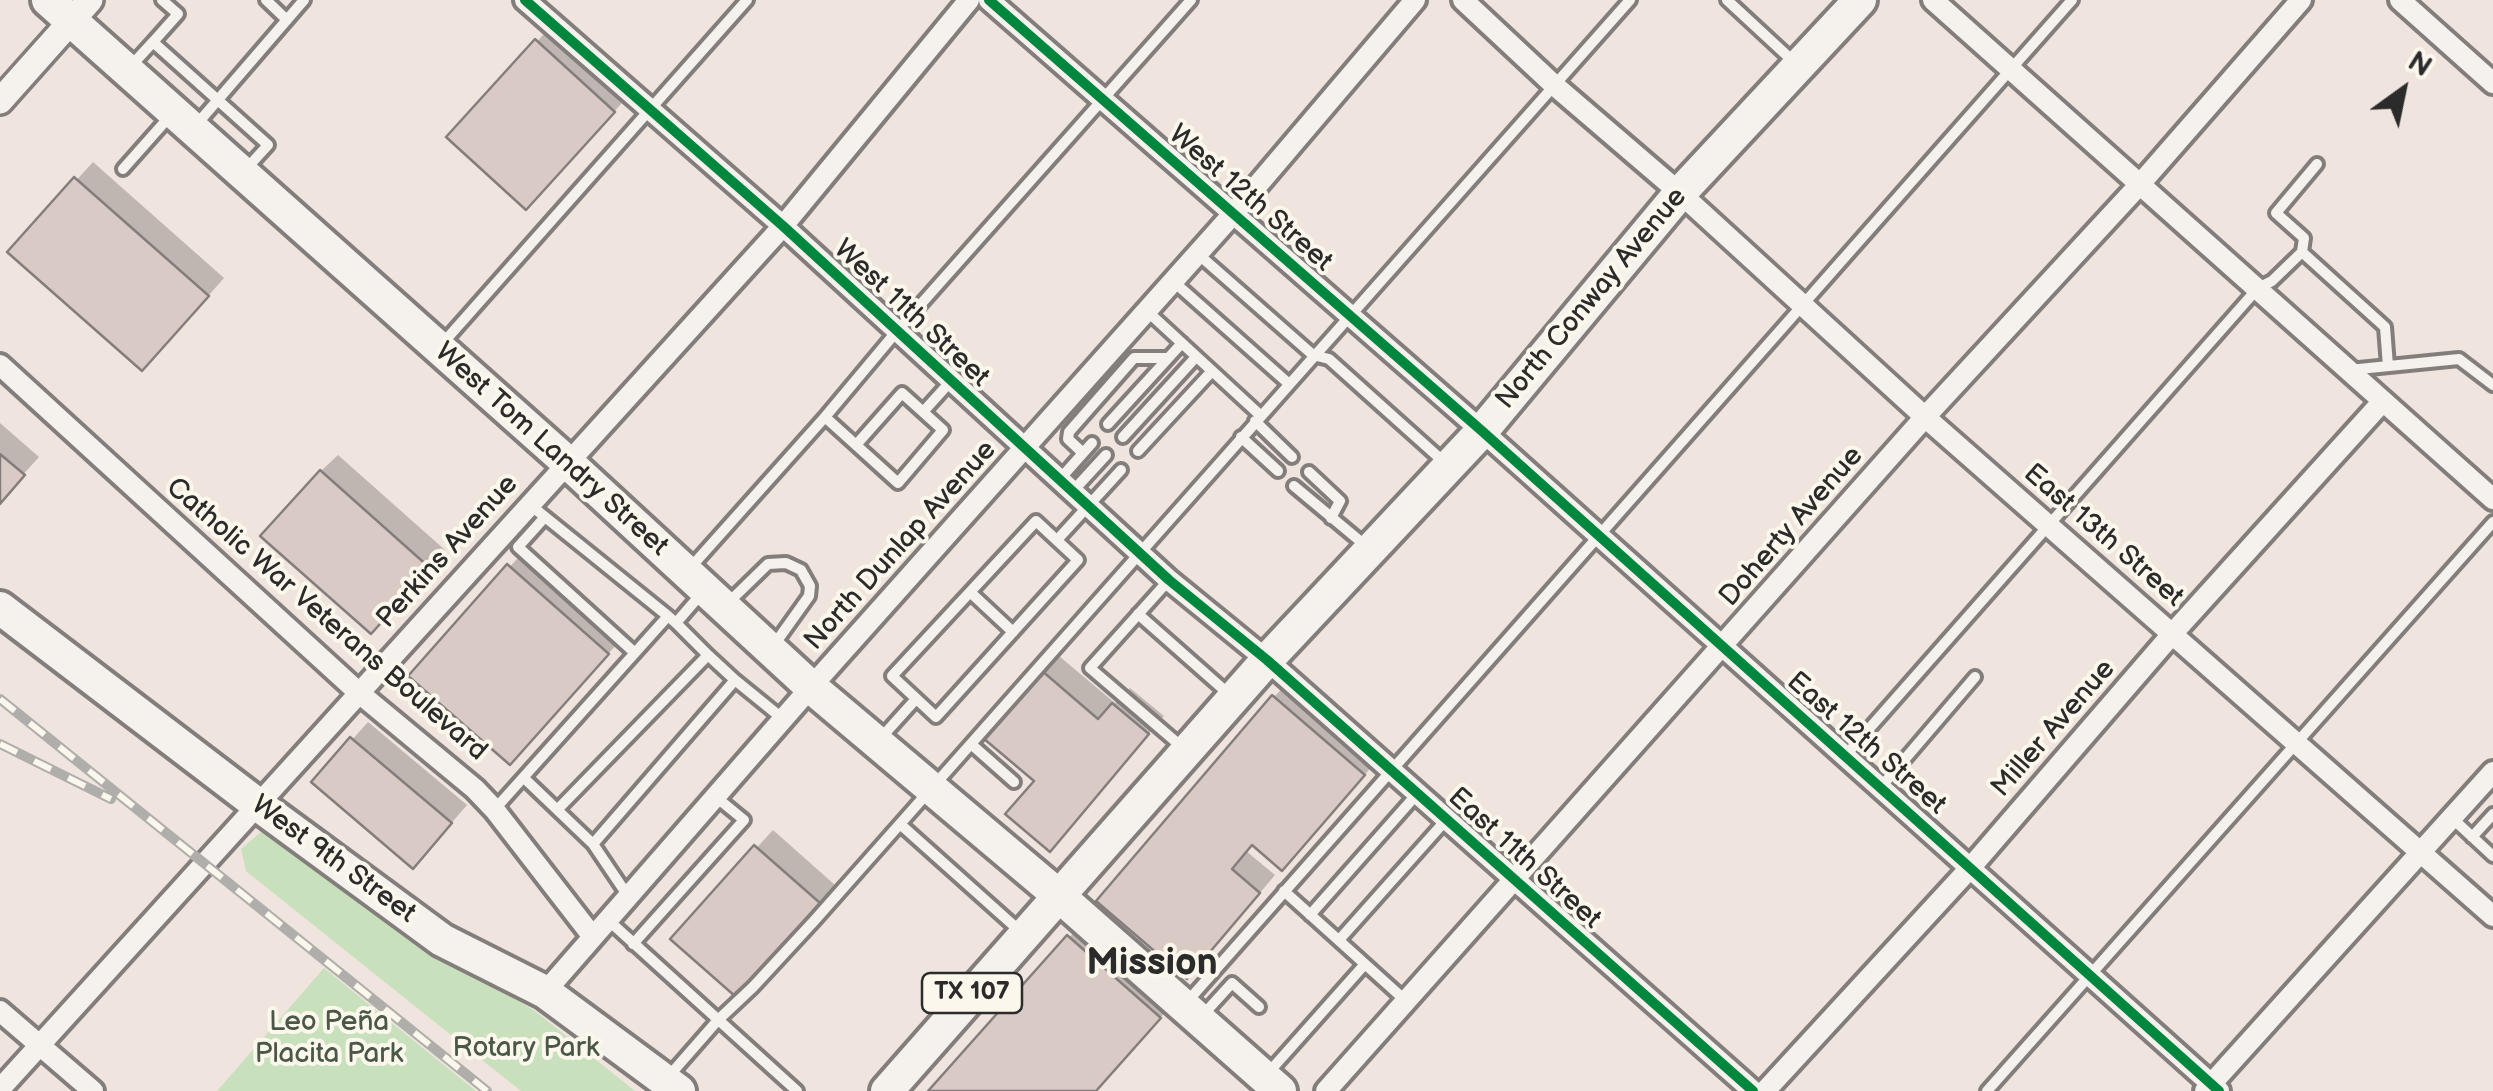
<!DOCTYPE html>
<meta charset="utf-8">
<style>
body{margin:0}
#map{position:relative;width:2493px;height:1091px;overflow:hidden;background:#efe4de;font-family:"Balsamiq Sans",sans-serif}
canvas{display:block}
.north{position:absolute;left:2353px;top:40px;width:100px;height:100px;-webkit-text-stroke:8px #fbf7ec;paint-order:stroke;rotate:33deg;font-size:28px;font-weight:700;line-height:40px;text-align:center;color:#2b2b2b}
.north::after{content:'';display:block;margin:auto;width:35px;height:45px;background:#2b2b2b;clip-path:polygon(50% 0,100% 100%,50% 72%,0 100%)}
</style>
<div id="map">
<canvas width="2493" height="1091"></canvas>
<div class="north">N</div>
</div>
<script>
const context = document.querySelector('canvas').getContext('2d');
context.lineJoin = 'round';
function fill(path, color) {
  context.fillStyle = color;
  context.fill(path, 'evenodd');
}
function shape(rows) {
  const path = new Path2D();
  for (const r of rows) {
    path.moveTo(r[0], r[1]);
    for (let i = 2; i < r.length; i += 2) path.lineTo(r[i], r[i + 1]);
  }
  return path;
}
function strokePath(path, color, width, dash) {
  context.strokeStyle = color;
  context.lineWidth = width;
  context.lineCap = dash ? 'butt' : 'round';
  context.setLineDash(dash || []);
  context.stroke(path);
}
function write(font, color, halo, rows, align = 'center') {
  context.font = font + ' "Balsamiq Sans",sans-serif';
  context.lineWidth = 8;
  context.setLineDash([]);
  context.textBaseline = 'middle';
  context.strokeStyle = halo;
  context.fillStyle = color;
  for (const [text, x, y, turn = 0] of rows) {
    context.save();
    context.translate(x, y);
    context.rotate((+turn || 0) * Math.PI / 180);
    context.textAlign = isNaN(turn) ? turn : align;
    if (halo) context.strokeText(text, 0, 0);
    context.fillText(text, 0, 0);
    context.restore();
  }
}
fill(shape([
 [261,832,272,835,402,931,535,1011,635,1091,521,1091,246,871,241,849],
 [324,968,476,1091,217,1091]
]), '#c8e1bc');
fill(shape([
 [553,24,630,94,543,190,450,137],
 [93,162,224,278,159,352,11,252],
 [0,423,39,457,0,500],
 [338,455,445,550,387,614,321,471],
 [526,549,624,636,527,746,412,675],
 [1059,656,1115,703,1130,688,1164,716,1066,832,1037,780,1043,672],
 [1290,680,1380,757,1299,851,1253,843,1246,851,1275,875,1204,959,1274,697],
 [368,722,467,805,429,849,314,782],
 [773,830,835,885,752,978,673,939],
 [1085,920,1176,1000,1095,1091,932,1091]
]), '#0003');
const building = shape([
 [535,39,615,112,526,210,446,137,535,39],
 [74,177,209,296,142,371,7,252,74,177],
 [0,454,25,475,0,504,0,454],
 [320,470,430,568,371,634,260,536,320,470],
 [507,564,609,654,510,765,408,676,507,564],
 [1041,670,1098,719,1112,703,1149,734,1050,852,1005,814,1034,781,983,738,1041,670],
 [1272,695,1365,775,1282,871,1252,845,1232,869,1260,893,1187,979,1096,901,1272,695],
 [350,737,452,823,413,869,311,782,350,737],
 [754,845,820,903,736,997,670,939,754,845],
 [1067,935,1161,1018,1096,1091,928,1091,1067,935]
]);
fill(building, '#dacac5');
strokePath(building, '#837e7c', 2.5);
const service = shape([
 [266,0,287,20],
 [1727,0,1794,62],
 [153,42,178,14,162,0],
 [131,66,153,42,268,145,247,168],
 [197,124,304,0],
 [123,169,170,116],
 [2302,252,2304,238,2276,213,2317,164],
 [1198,254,1313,355,1329,359,1444,462],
 [1174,282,1288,383],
 [1147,311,1260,415],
 [443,343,747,0],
 [2349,370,2459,359,2493,385],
 [923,412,951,381],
 [825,417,897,331,1191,0],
 [1255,421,1292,457],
 [1108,424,1182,343],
 [1123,437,1196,357],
 [1241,437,1278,471],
 [1138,451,1212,371],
 [1083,453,1068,439,1069,432,1134,358,1168,358],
 [1309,472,1340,501,1331,518],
 [1060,479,1092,443],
 [1294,486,1366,546],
 [1073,491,1106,455],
 [529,504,668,616],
 [545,517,518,547,635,653],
 [1036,521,1078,560,936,717,892,676,1036,521],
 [1057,540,1121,470],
 [691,567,825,417,856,445,898,483,943,430,902,393,856,445],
 [1169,580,1090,668,1182,747],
 [970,592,1013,632],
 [729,602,768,564,786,563,801,570,810,586,809,596,774,645],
 [1138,614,1231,696],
 [708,655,735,680],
 [880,739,916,699],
 [971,744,1014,782],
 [1845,756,2258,288,2272,281,2302,252,2385,327,2388,366],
 [524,778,593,844],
 [1881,787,1975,677],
 [495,809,668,616,676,623,701,594],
 [558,809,708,655,676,623],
 [2452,818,2493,856],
 [900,824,1022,933],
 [2472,837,2493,814],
 [1284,891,1406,1001],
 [628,896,593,844,735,680,783,719],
 [1310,915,1417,794],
 [608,920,797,1091],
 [1339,940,1446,820],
 [633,944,744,820,716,797],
 [1187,1002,2072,0],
 [1202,1016,1232,983,1259,1007],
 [1269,1072,1365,964],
 [669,1076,718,1020,753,987,814,921,1630,0],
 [1987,1091,2493,522]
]);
const minor = shape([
 [525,0,783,226,1169,580,1267,660,1753,1091],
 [989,0,1482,431,2219,1091],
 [1463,0,1554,85,1680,193,1925,417,2493,916],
 [1933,0,2493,499],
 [2400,0,2493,83],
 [0,365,358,692,475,789,494,809,593,937],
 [545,992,811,687,1233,214,1415,0],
 [0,1011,93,1091],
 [0,1089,783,226,969,0],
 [1326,1091,1925,417,2141,183,2301,0],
 [1765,1091,1971,867,2173,633,2383,401],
 [2205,1091,2493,772]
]);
const tertiary = shape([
 [0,101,90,0]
]);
const primary = shape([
 [48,0,567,462,811,687,1058,895,1280,1091],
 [0,608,257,804,442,940,545,992,679,1091],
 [887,1091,1267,660,1482,431,1680,193,1860,0]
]);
strokePath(service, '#837e7c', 18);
strokePath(minor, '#837e7c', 28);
strokePath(tertiary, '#837e7c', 32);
strokePath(primary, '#837e7c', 40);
strokePath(service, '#f5f2ee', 10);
strokePath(minor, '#f5f2ee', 20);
strokePath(tertiary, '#f5f2ee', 25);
strokePath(primary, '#f5f2ee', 32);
const rail = shape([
 [0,699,487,1091],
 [0,744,111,799]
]);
strokePath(rail, '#b0aeab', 10);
strokePath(rail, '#fbf7ec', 6, [19]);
strokePath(shape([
 [525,0,783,226,1169,580,1267,660,1753,1091],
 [989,0,1482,431,2219,1091]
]), '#00873e', 10);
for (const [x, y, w] of [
 [972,993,100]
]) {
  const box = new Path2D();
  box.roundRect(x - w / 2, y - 20, w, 40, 8);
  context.fillStyle = '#fbf7ec';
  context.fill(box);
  strokePath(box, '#2b2b2b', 2.5);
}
write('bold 25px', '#2b2b2b', null, [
 ["TX 107",972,993]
]);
write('28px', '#2b2b2b', '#fbf7ec', [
 ["West 12th Street",1250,199,41],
 ["North Conway Avenue",1592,299,-50],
 ["West 11th Street",911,314,43],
 ["West Tom Landry Street",551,450,42],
 ["Doherty Avenue",1792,527,-49],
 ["East 13th Street",2103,536,41],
 ["North Dunlap Avenue",901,546,-48],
 ["Perkins Avenue",448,552,-48],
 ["Catholic War Veterans Boulevard",326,620,41],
 ["Miller Avenue",2054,729,-49],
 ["East 12th Street",1866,744,41],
 ["East 11th Street",1524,859,42],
 ["West 9th Street",333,860,36]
]);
write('28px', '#4a5848', '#fbf7ec', [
 ["Leo Peña",329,1023],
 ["Placita Park",329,1055],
 ["Rotary Park",526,1049]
]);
write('bold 38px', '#2b2b2b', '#fbf7ec', [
 ["Mission",1152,964]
]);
</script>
